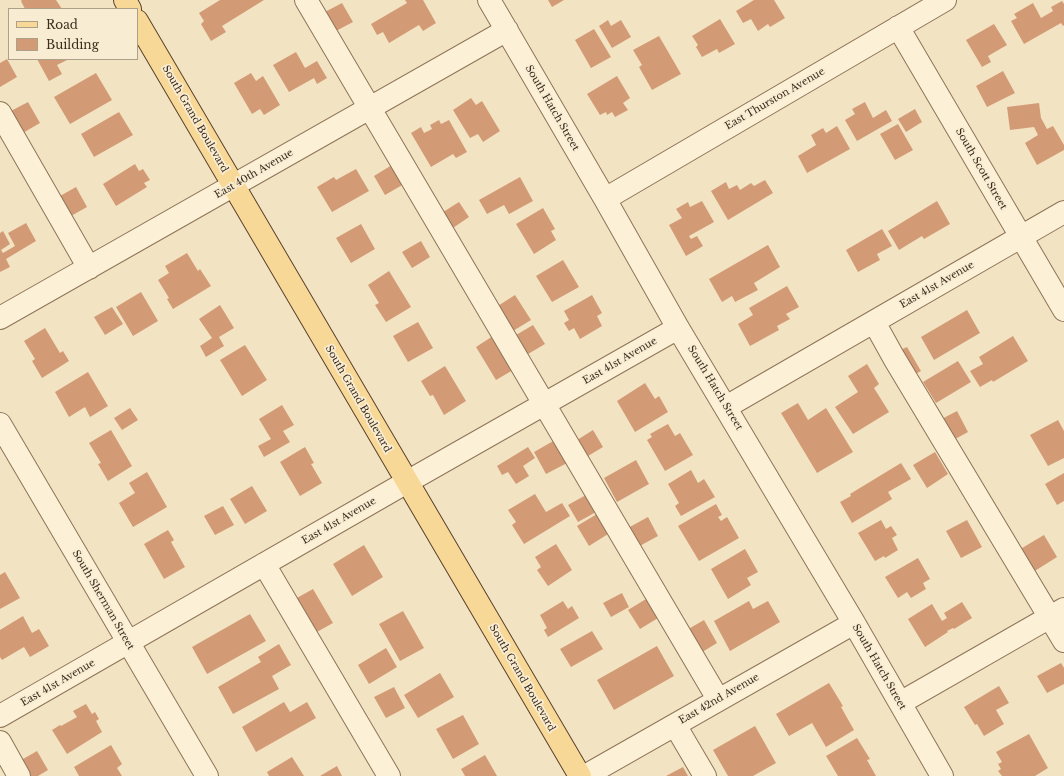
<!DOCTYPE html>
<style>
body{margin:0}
#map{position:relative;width:1064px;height:776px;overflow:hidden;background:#f2e3c3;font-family:"Libre Baskerville",serif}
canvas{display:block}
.legend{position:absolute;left:8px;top:8px;width:130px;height:52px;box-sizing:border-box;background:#f8edd3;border:1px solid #ada08a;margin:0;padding:5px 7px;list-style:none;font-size:12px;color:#3c2c1d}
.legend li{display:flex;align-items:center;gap:8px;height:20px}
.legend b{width:20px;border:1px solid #ada08a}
</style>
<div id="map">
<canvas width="1064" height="776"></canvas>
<ul class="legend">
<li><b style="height:5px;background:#f8d897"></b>Road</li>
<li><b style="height:11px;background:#d39b75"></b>Building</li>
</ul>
</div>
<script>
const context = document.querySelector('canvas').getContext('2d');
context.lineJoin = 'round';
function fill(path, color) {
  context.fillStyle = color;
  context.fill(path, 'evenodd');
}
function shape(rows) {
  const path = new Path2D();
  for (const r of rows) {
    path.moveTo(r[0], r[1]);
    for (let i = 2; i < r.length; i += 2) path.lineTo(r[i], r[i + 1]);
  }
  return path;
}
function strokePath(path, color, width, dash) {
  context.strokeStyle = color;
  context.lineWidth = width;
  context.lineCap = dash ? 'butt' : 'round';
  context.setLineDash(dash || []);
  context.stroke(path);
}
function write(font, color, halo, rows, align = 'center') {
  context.font = font + ' "Libre Baskerville",serif';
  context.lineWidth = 3.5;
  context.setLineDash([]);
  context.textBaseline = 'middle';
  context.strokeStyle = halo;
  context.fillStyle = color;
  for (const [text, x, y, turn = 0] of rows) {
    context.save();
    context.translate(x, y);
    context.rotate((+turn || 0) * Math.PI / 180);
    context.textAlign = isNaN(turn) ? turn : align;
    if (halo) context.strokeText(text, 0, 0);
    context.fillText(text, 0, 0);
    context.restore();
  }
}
fill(shape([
 [22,0,56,0,62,9,25,9,21,1],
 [220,0,264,0,222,26,226,32,211,41,201,24,204,21,199,13],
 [405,0,423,0,436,23,423,31,419,25,389,43,383,32,377,35,371,24,407,3],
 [548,0,564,0,552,7],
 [754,0,774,0,785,18,770,27,768,24,758,31,751,19,743,23,736,11],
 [1062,1,1064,4,1064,25,1063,26,1061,23,1024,44,1011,21,1017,18,1014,14,1033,3,1041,18,1053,11,1051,7],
 [342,3,353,22,334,32,323,13],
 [720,19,735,44,719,53,717,49,702,57,696,47,698,45,692,36],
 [608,20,611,26,621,20,631,37,612,48,599,26],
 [994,24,1007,45,988,56,991,62,982,67,966,40],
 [594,29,611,57,591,68,575,40],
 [659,36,681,74,652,90,639,67,642,65,633,50],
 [296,52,305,68,317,61,327,78,317,84,314,78,289,92,273,65],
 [7,59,17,77,0,87,0,63],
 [37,59,69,59,57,65,62,74,49,81],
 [1003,71,1015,93,987,107,976,86],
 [96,73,112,100,70,124,54,97],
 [251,73,256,81,263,76,280,105,264,115,260,109,252,114,234,83],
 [617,76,630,98,623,103,628,110,615,117,612,112,607,115,606,112,600,115,587,94],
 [471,98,476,105,482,101,500,131,483,142,478,134,470,138,453,110],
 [28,102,40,123,21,134,9,112],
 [865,102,873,118,886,110,892,121,857,141,845,120,855,114,852,109],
 [1039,103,1041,118,1047,129,1053,126,1064,145,1064,150,1037,165,1025,143,1038,135,1034,127,1010,130,1007,107],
 [915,109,922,122,906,132,898,119],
 [119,112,133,135,94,157,81,134],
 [439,120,441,124,449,120,467,152,456,158,453,154,431,167,411,133,421,127,424,133,432,129,430,125],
 [898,124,913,150,895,160,880,134],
 [837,126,850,149,807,173,798,156,816,145,811,135,823,128,826,133],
 [135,164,139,171,143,169,150,180,144,183,147,187,116,206,103,184],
 [392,165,404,184,385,195,374,176],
 [356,169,369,191,332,212,317,187,334,177,336,180],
 [520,177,533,201,509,214,504,205,487,214,479,200],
 [765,180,773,193,728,220,711,191,726,182,729,189,737,185,740,190,751,183,754,186],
 [76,187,87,207,71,216,60,196],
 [702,201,714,222,689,236,691,239,697,236,703,246,686,256,669,225,682,218,676,209,688,202,690,207],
 [937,201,950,224,924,239,922,236,899,250,888,231],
 [459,202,469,217,450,230,440,214],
 [543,208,555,229,551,231,556,240,534,254,516,224],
 [26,223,36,241,6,259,10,267,0,272,0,233,3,231,10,244,1,250,3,253,15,246,8,233],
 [361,224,375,249,351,263,336,238],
 [882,229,892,246,877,254,880,260,858,272,846,250],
 [421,241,430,257,412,268,402,252],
 [768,245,780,267,754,283,758,290,735,302,732,296,722,302,709,279],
 [187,253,198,271,200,269,211,286,173,309,167,299,169,298,158,280,169,273,165,266],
 [563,260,579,287,552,302,536,276],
 [389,271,411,307,386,322,375,305,379,303,368,285],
 [787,286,799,307,786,314,790,319,777,326,779,330,750,346,738,324,753,315,749,308],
 [141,292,158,321,133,336,116,307],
 [515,295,531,320,508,334,493,309],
 [592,295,602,313,597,316,602,326,580,339,574,328,569,331,564,323,569,320,564,311],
 [220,305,234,328,219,337,224,346,206,357,200,346,212,338,199,319],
 [112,307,123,324,105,335,94,317],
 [967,310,980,333,934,360,921,337],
 [418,322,433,348,408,362,393,336],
 [533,325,545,344,523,357,511,338],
 [45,328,60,353,63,351,69,361,42,378,32,361,35,359,24,341],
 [493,336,513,370,496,380,476,347],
 [1013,336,1028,361,993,382,992,380,980,387,970,371,983,364,979,357],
 [245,345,267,380,242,396,220,360],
 [907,347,921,371,910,377,896,352],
 [958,361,971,382,936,403,923,382],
 [867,364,879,384,874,388,889,412,853,434,835,407,858,392,848,376],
 [445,366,466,401,444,415,433,395,430,396,421,381],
 [88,372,108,406,90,417,85,407,69,417,55,392],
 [645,383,655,399,659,396,668,412,635,432,617,401],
 [798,403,808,420,826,408,853,452,817,473,781,413],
 [282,405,294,425,283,431,290,442,264,457,258,446,271,439,259,419],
 [130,408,138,420,122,430,114,418],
 [957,411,968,432,948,443,936,422],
 [1058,420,1064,431,1064,458,1048,466,1030,435],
 [668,424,675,436,680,433,693,455,665,471,647,440,652,437,650,434],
 [111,430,132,466,108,481,98,464,101,463,89,443],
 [593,430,603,447,583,459,574,442],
 [555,440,567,463,546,474,534,452],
 [305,447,314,463,311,464,322,483,300,496,280,462],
 [528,447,535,458,523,466,529,476,516,484,508,472,502,475,497,466],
 [935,452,948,474,927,488,913,465],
 [636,460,649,484,617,502,604,478],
 [901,463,911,479,888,492,892,499,852,523,840,502,851,496,850,494],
 [691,470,698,483,704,479,715,497,681,516,675,506,679,503,668,484],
 [147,472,167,507,133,527,119,503,135,493,129,483],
 [1064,473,1064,501,1057,505,1045,484],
 [252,486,267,511,245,524,230,499],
 [535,494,546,512,562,503,570,516,524,544,512,525,516,522,508,510],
 [586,495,596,512,578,522,568,505],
 [716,504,722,515,718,517,721,521,727,517,739,538,699,561,678,526],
 [223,506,234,525,215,535,204,516],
 [597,514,608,534,589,546,577,526],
 [648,517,658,536,636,548,626,529],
 [881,520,886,529,891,526,897,535,892,538,898,550,885,558,884,556,875,561,858,533],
 [967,520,982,547,961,558,946,531],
 [168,530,174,540,171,542,185,567,164,579,144,544],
 [1044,535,1057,557,1030,574,1017,551],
 [556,544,572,570,548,586,537,570,541,567,535,557],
 [364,545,383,577,352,596,333,564],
 [745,549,758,572,747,578,751,585,728,599,711,569],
 [918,558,930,579,923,583,926,589,911,598,907,592,898,598,885,577],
 [5,572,20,598,0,609,0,575],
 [313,589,333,623,315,633,295,599],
 [622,593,629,607,611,617,603,603],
 [646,599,658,618,640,629,628,610],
 [563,601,568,609,572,606,579,618,548,637,544,630,547,628,540,615],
 [749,601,753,609,768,601,780,622,730,651,714,621],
 [962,602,972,618,954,629,953,628,947,631,948,632,925,647,908,619,932,604,942,621,947,618,944,613],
 [403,611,424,648,400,661,379,624],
 [250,614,266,641,207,674,192,647],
 [23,616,32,633,39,629,49,646,30,657,24,647,2,660,0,657,0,630],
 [704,620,717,643,699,654,685,631],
 [592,631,603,649,571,667,560,649],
 [279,644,291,665,272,676,279,689,233,714,218,687,261,662,258,657],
 [657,646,674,676,614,710,597,680],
 [386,648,397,667,369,684,358,665],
 [1061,663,1064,668,1064,684,1047,693,1037,676],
 [440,673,454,697,418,718,404,695],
 [829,683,843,706,841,707,854,730,826,747,812,723,789,736,776,714],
 [999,686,1009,703,996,710,1004,724,984,736,977,724,975,725,964,707],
 [394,687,405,708,386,718,374,697],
 [284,702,290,712,307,702,316,718,256,752,242,727],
 [86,704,92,714,95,712,99,719,96,721,102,732,67,754,52,730,60,725,61,726,77,717,73,711],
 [463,715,479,744,453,759,436,729],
 [755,726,776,763,753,776,728,776,713,750],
 [1029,734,1048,768,1035,776,1002,776,998,771,1001,769,998,764,1002,762,996,752],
 [857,738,870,759,867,760,876,776,838,776,826,756],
 [111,745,122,764,117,768,122,776,79,776,74,767],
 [37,751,48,770,38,776,24,776,16,763],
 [485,755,497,776,465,776,461,769],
 [292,757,304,776,269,776,267,772],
 [337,766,342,776,320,776],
 [683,767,688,776,666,776]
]), '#d39b75');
const minor = shape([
 [306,0,718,699],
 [489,0,605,199,678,328,854,623,942,776],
 [898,27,1064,310],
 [0,113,89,268],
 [605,199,945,0],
 [0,318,507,30],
 [874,322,894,358,1064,641],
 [726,407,1064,212],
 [0,424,207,776],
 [264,564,389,776],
 [900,703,1064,609],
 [0,716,407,482,678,328],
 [675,725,705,776],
 [0,742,19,776],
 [585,776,854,623]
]);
const major = shape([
 [125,0,130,9],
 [137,21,580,776]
]);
strokePath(minor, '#8e7458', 24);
strokePath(major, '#5b412c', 24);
strokePath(minor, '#fcf0d7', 22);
strokePath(major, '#f8d897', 22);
write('10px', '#3c2c1d', '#f8edd3', [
 ["East Thurston Avenue",775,99,-30],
 ["South Hatch Street",552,108,60],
 ["South Grand Boulevard",195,119,60],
 ["South Scott Street",981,169,60],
 ["East 40th Avenue",254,174,-30],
 ["East 41st Avenue",937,285,-30],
 ["East 41st Avenue",620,361,-30],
 ["South Hatch Street",715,388,59],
 ["South Grand Boulevard",358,399,60],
 ["East 41st Avenue",339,521,-30],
 ["South Sherman Street",103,600,60],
 ["South Hatch Street",879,667,60],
 ["South Grand Boulevard",522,678,60],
 ["East 41st Avenue",58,683,-30],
 ["East 42nd Avenue",719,699,-30]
]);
</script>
